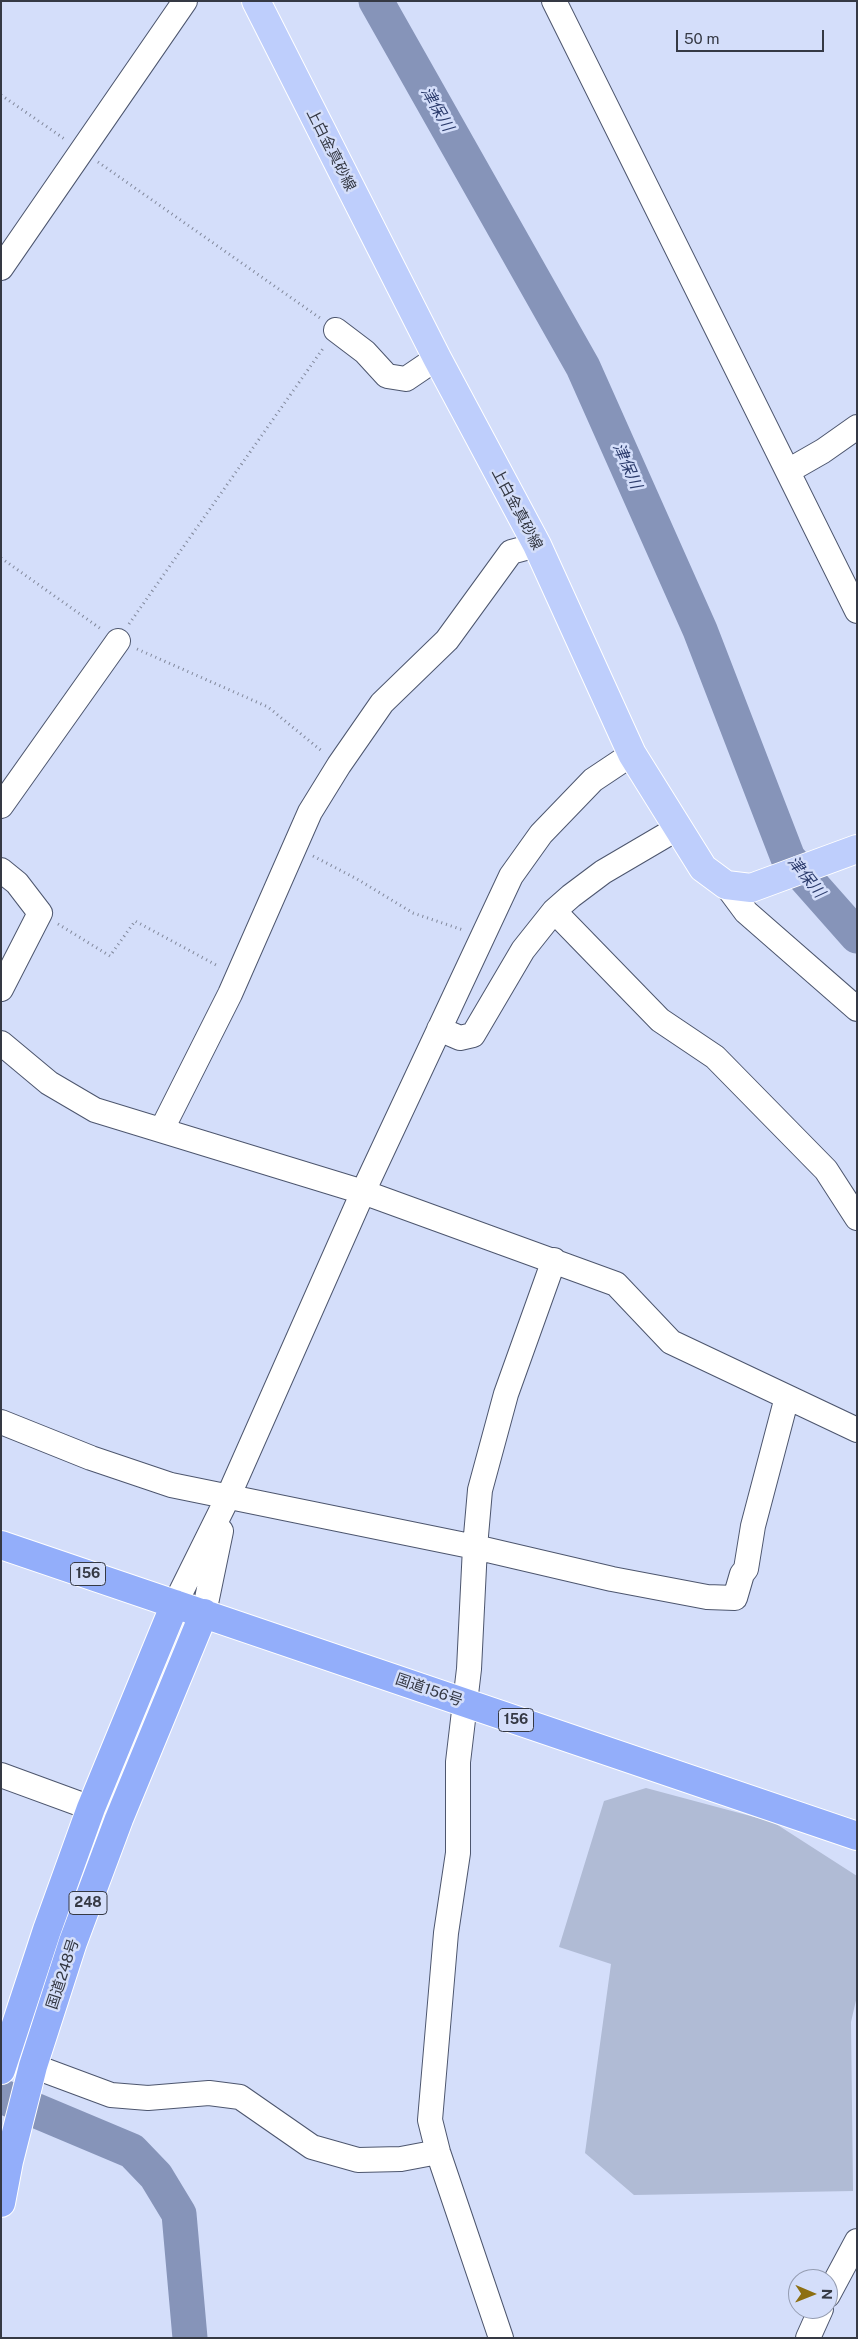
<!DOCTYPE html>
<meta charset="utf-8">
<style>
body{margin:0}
#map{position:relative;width:858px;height:2339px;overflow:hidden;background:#d4defa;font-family:"Public Sans",sans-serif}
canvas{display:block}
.frame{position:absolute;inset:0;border:2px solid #353944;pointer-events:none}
.north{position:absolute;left:788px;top:2269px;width:50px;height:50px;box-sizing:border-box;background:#d4defa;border:1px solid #949cb1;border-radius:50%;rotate:91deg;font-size:14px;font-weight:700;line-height:20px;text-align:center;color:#353944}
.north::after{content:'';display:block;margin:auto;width:18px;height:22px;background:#8d6f12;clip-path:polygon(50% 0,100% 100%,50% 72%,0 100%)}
.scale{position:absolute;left:676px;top:30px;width:148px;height:22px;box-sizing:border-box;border:2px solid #353944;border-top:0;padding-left:6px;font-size:15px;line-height:18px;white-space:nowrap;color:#353944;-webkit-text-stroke:4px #d4defa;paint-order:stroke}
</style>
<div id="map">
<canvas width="858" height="2339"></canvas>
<div class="frame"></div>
<div class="north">N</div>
<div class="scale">50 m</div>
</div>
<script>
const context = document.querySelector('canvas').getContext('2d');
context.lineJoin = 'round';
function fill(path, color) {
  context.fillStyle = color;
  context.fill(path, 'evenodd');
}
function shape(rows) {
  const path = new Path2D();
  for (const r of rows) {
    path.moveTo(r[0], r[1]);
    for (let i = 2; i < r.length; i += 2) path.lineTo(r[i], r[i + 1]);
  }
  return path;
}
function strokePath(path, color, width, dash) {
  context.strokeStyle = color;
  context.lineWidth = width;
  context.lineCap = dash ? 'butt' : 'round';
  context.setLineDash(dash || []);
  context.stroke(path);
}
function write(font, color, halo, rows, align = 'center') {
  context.font = font + ' "Public Sans","Noto Sans JP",sans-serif';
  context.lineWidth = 5;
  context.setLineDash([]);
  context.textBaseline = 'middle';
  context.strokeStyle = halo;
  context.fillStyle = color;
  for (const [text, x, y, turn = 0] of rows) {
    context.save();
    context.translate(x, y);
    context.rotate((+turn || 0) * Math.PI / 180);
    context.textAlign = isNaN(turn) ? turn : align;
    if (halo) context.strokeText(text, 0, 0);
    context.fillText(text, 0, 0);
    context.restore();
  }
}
fill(shape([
 [646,1788,773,1822,857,1876,857,1996,851,2022,853,2191,634,2195,585,2153,611,1964,559,1947,604,1801]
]), '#b0bbd5');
strokePath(shape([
 [376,1,583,367,700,630,788,858,857,936],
 [1,2096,132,2151,156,2176,179,2214,190,2338]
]), '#8694b9', 35);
const minor = shape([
 [554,1,857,611],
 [1,268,185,1],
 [336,330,365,352,387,376,406,379,437,358],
 [788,471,823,451,857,427],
 [1,806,118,641],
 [1,870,17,883,40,913,1,989],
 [726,885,746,912,857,1009],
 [554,911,660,1020,715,1057,826,1170,857,1218],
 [439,1029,460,1038,473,1035,523,950,554,911,571,896,603,872,678,828],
 [1,1043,49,1083,95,1110,363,1192,616,1284,671,1342,857,1430],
 [162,1129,230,994,310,812,339,765,382,703,447,640,511,552,537,545],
 [1,1422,91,1458,171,1485,475,1547,612,1579,707,1597,735,1598,742,1574,746,1569,753,1526,787,1397],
 [175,1604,228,1497,363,1192,511,876,541,834,593,780,632,754],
 [204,1613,221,1531],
 [1,1775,91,1808],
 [33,2066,111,2095,148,2098,209,2093,240,2097,312,2147,358,2160,401,2159,438,2152],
 [828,2295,857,2241],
 [501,2338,438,2152,430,2120,446,1933,458,1853,458,1762,469,1669,475,1547,480,1490,506,1394,554,1260],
 [808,2338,821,2309]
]);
const major = shape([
 [256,1,437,358,537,545,632,754,703,868,726,885,751,888,857,849]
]);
const highway = shape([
 [1,1545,857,1836],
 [1,2070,47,1930,91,1808,175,1604],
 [1,2203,9,2161,33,2066,73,1942,119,1819,204,1613]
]);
strokePath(minor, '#4d566e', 26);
strokePath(major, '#fff', 30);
strokePath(highway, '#fff', 30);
strokePath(shape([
 [1,95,66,140],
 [98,162,320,318],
 [1,558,101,629],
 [129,624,324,347],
 [137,649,268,707,323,752],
 [313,856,357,879,413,913,463,930],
 [58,924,110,956,135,921,218,966]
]), '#81889b', 3, [1, 4]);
strokePath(minor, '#fff', 24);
strokePath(major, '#becefc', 28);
strokePath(highway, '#93aefa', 28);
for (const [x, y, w] of [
 [88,1574,35],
 [516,1720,35],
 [88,1903,38]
]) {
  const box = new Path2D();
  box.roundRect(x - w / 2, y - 11.5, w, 23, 4);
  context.fillStyle = '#d4defa';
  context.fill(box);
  strokePath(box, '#353944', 1);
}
write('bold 14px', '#353944', null, [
 ["156",88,1574],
 ["156",516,1720],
 ["248",88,1903]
]);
write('15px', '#353944', '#d4defa', [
 ["上白金真砂線",331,150,63],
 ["上白金真砂線",517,509,62],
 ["国道156号",429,1690,19],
 ["国道248号",63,1974,-72]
]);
write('italic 16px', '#2b3b6c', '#d4defa', [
 ["津保川",437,109,60],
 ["津保川",627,466,66],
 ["津保川",806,877,51]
]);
</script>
